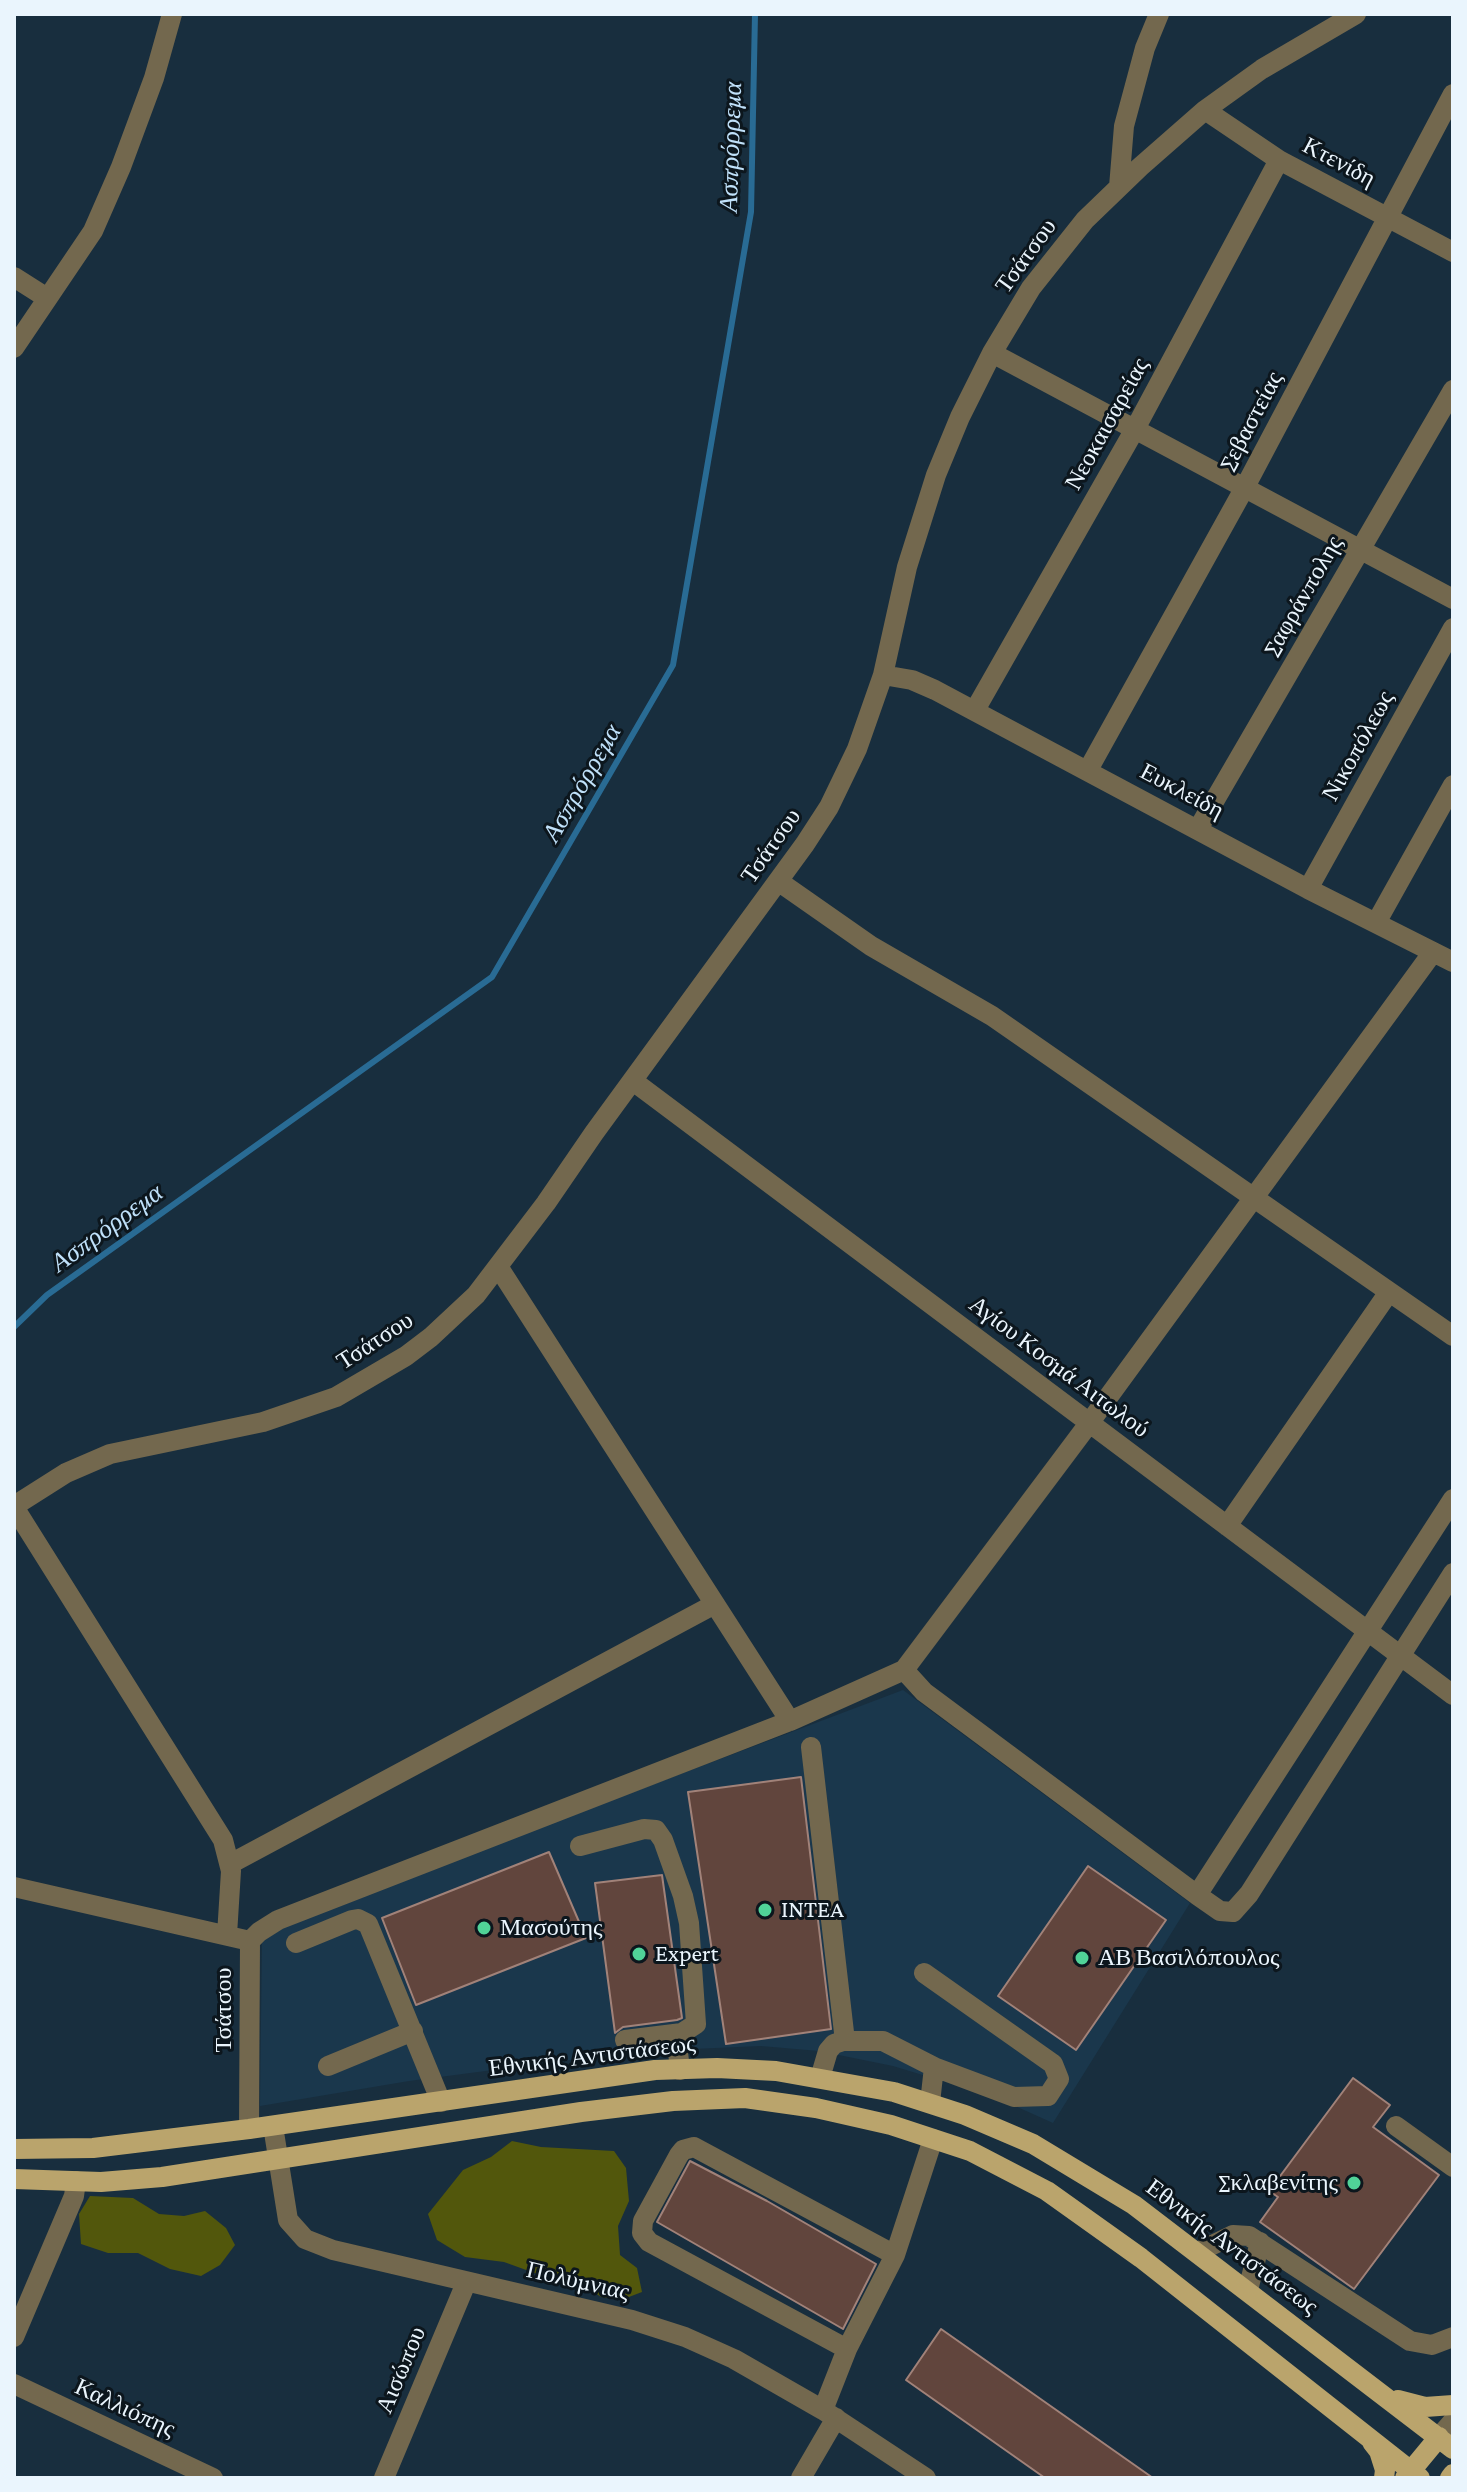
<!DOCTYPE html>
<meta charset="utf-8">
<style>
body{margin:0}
#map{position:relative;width:1467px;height:2492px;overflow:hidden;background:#182e3e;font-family:"Crimson Pro",serif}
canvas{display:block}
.frame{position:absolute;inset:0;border:16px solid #eaf5fd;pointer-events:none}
</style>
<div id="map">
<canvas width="1467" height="2492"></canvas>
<div class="frame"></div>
</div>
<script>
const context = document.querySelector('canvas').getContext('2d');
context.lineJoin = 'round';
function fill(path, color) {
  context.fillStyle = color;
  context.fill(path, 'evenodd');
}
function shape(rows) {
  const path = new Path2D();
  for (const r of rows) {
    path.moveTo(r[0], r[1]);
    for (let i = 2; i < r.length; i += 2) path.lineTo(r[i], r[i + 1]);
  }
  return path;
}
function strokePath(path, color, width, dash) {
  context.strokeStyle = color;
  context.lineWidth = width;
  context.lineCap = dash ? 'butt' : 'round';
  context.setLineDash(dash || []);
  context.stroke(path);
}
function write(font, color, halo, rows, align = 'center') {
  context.font = font + ' "Crimson Pro",serif';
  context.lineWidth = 6;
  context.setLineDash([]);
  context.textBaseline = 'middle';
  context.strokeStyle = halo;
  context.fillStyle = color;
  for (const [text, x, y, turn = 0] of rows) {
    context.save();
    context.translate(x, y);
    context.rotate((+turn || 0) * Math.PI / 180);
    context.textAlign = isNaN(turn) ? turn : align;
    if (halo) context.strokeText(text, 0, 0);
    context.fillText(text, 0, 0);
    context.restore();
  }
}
fill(shape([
 [903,1690,1190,1903,1053,2123,995,2097,893,2066,819,2051,761,2046,670,2050,585,2058,409,2081,260,2106,262,1935,312,1913]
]), '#1a374c');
fill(shape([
 [512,2141,541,2147,614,2151,626,2168,629,2201,618,2226,620,2255,637,2268,642,2292,621,2300,601,2297,578,2281,540,2275,504,2262,465,2257,437,2240,428,2214,463,2170,491,2157],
 [90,2196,133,2198,159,2214,184,2216,205,2211,226,2228,235,2245,220,2265,201,2276,170,2269,138,2253,108,2253,81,2244,79,2214]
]), '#52570c');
strokePath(shape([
 [14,1327,47,1295,492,977,673,665,751,212,755,14]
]), '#296b94', 6);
const building = shape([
 [801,1777,831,2029,726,2044,688,1792,801,1777],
 [549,1852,586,1938,416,2005,382,1918,549,1852],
 [1088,1866,1166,1920,1076,2050,998,1996,1088,1866],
 [662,1875,682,2018,677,2020,623,2027,615,2033,595,1883,662,1875],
 [1353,2078,1390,2105,1373,2127,1439,2175,1354,2289,1260,2222,1278,2197,1269,2191,1353,2078],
 [690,2161,767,2201,876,2264,843,2329,657,2222,690,2161],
 [941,2329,1153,2478,1045,2478,906,2380,941,2329]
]);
fill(building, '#61453d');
strokePath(building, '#a18279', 2);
strokePath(shape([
 [1205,110,1279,160,1453,252],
 [1119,187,1124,126,1145,48,1159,14],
 [14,277,47,298],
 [14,348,93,231,121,167,154,78,172,14],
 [992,353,1453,599],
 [883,675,912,680,935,690,1308,889,1453,962],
 [975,710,1135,429,1279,160],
 [1088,770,1245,487,1453,94],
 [1198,829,1453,390],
 [778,881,871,946,992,1016,1453,1336],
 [1308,889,1453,628],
 [1376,923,1453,785],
 [633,1081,1453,1695],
 [499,1268,790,1721],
 [14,1506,66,1473,110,1454,263,1422,336,1397,406,1356,431,1337,476,1295,546,1203,594,1133,805,844,829,807,857,749,883,675,907,567,936,475,960,417,992,353,1031,288,1085,220,1140,167,1205,110,1262,69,1356,14],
 [14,1507,223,1840,231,1871,227,1935],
 [1227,1526,1389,1292],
 [904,1670,924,1692,1197,1895,1220,1911,1233,1912,1249,1894,1453,1573],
 [811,1747,845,2041],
 [580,1846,644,1829,656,1830,663,1840,683,1896,689,1923,696,2024,682,2033,625,2040],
 [230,1864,715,1604],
 [14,1887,250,1941,249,2129],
 [1197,1895,1453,1499],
 [250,1941,259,1932,278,1920,790,1721,904,1670,1090,1422,1433,952],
 [296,1943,352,1920,358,1919,368,1924,441,2102],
 [924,1973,1053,2064,1059,2079,1048,2096,1014,2097,934,2067],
 [676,2034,680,2070],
 [328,2066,413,2031],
 [820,2078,828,2051,834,2044,843,2041,883,2041,934,2067,930,2103],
 [273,2126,288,2220,305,2239,333,2250,632,2320,685,2337,734,2359,823,2410,926,2478],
 [1396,2126,1453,2167],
 [1198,2252,1233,2235,1249,2236,1410,2341,1432,2345,1453,2337],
 [1248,2290,1260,2242],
 [14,2337,74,2196,76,2181],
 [847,2349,649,2242,642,2233,643,2221,679,2155,683,2150,694,2147,895,2255],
 [14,2384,213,2478],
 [823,2410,847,2349,895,2255,933,2139],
 [1439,2437,1453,2421],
 [384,2478,466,2283],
 [801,2478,836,2418]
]), '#73684e', 20);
strokePath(shape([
 [14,2149,93,2148,249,2129,655,2070,717,2068,776,2071,894,2092,965,2115,1033,2144,1134,2205,1453,2449],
 [14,2179,101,2182,162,2177,581,2112,673,2101,745,2098,816,2108,891,2125,970,2151,1047,2191,1141,2258,1420,2478],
 [1398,2400,1425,2407,1453,2405],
 [1372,2442,1379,2451,1385,2470,1384,2478],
 [1405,2478,1439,2437],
 [1450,2478,1453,2474]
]), '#baa46c', 20);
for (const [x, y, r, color] of [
 [765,1910,8,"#50d398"],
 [484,1928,8,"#50d398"],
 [639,1954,8,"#50d398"],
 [1082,1958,8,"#50d398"],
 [1354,2183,8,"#50d398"]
]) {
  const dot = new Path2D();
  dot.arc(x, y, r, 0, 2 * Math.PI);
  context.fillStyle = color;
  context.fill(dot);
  strokePath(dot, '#0c161d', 3);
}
write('24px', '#eaf5fd', '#0c161d', [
 ["Κτενίδη",1339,162,28],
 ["Τσάτσου",1026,256,-54],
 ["Σεβαστείας",1251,421,-62],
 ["Νεοκαισαρείας",1107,424,-61],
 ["Σαφράνπολης",1303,596,-60],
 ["Νικοπόλεως",1358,746,-61],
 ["Ευκλείδη",1182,791,28],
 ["Τσάτσου",771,846,-55],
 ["Τσάτσου",375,1341,-33],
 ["Αγίου Κοσμά Αιτωλού",1059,1367,37],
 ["Τσάτσου",224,2010,-90],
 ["Εθνικής Αντιστάσεως",592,2056,-7],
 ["Εθνικής Αντιστάσεως",1232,2247,37],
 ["Πολύμνιας",578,2281,13],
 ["Αισώπου",401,2370,-67],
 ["Καλλιόπης",125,2408,25]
]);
write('24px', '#eaf5fd', '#0c161d', [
 ["INTEA",781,1910],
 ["Μασούτης",500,1928],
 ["Expert",655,1954],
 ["ΑΒ Βασιλόπουλος",1098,1958],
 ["Σκλαβενίτης",1338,2183,"right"]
], 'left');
write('italic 26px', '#c0e1fa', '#0c161d', [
 ["Ασπρόρρεμα",731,147,-88],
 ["Ασπρόρρεμα",582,783,-60],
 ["Ασπρόρρεμα",107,1228,-36]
]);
</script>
